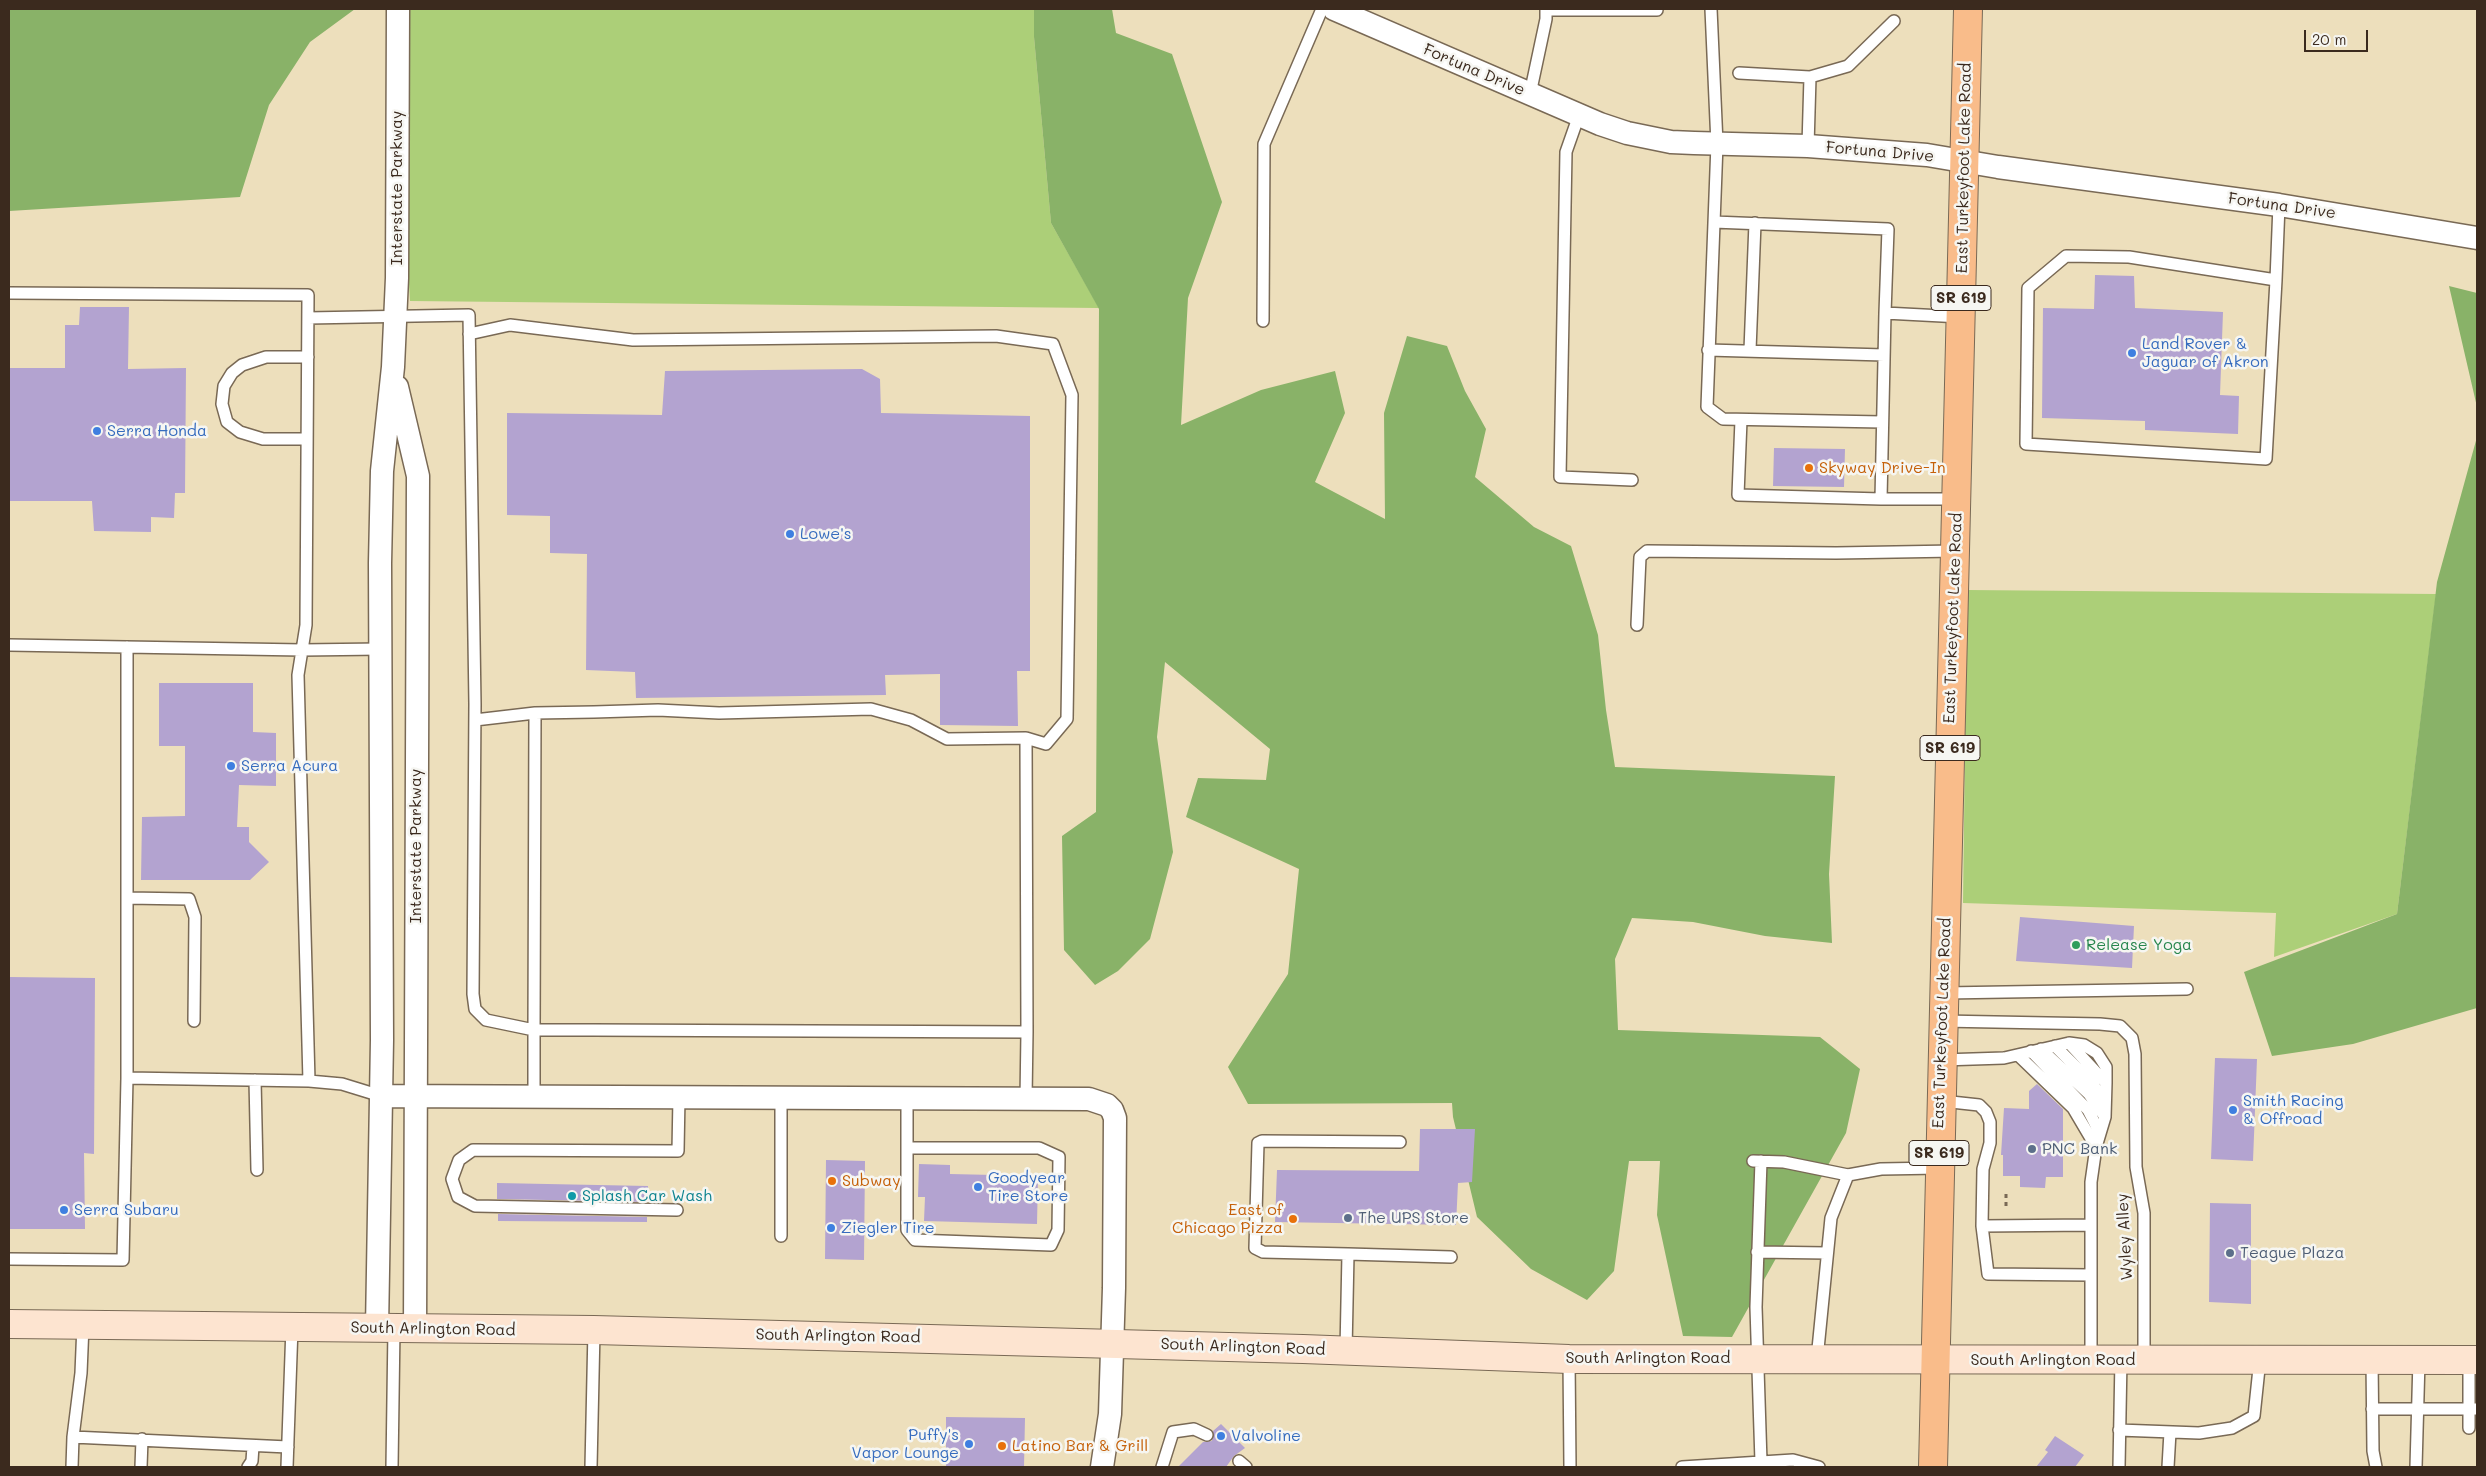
<!DOCTYPE html>
<style>
body{margin:0}
#map{position:relative;width:2486px;height:1476px;overflow:hidden;background:#eddfbc;font-family:Mali,sans-serif}
canvas{display:block}
.frame{position:absolute;inset:0;border:10px solid #3b2a1e;pointer-events:none}
.scale{position:absolute;left:2304px;top:30px;width:64px;height:22px;box-sizing:border-box;border:2px solid #3b2a1e;border-top:0;padding-left:6px;font-size:15px;line-height:18px;white-space:nowrap;color:#3b2a1e;-webkit-text-stroke:4px #f6f6f2;paint-order:stroke}
</style>
<div id="map">
<canvas width="2486" height="1476"></canvas>
<div class="frame"></div>
<div class="scale">20 m</div>
</div>
<script>
const context = document.querySelector('canvas').getContext('2d');
context.lineJoin = 'round';
function fill(path, color) {
  context.fillStyle = color;
  context.fill(path, 'evenodd');
}
function shape(rows) {
  const path = new Path2D();
  for (const r of rows) {
    path.moveTo(r[0], r[1]);
    for (let i = 2; i < r.length; i += 2) path.lineTo(r[i], r[i + 1]);
  }
  return path;
}
function strokePath(path, color, width, dash) {
  context.strokeStyle = color;
  context.lineWidth = width;
  context.lineCap = dash ? 'butt' : 'round';
  context.setLineDash(dash || []);
  context.stroke(path);
}
function write(font, color, halo, rows, align = 'center') {
  context.font = font + ' Mali,sans-serif';
  context.lineWidth = 5;
  context.setLineDash([]);
  context.textBaseline = 'middle';
  context.strokeStyle = halo;
  context.fillStyle = color;
  for (const [text, x, y, turn = 0] of rows) {
    context.save();
    context.translate(x, y);
    context.rotate((+turn || 0) * Math.PI / 180);
    context.textAlign = isNaN(turn) ? turn : align;
    if (halo) context.strokeText(text, 0, 0);
    context.fillText(text, 0, 0);
    context.restore();
  }
}
fill(shape([
 [409,9,1034,9,1034,37,1051,223,1099,308,410,301,405,219],
 [1967,590,2436,594,2397,914,2274,957,2276,913,1963,903]
]), '#accf78');
fill(shape([
 [9,9,355,9,310,42,269,105,240,197,9,211],
 [1034,9,1112,9,1116,33,1172,54,1222,202,1188,298,1181,425,1261,390,1335,371,1345,413,1315,482,1385,519,1384,413,1407,336,1447,346,1465,391,1486,429,1475,477,1534,527,1571,546,1598,635,1606,710,1615,767,1835,776,1829,874,1832,943,1765,936,1693,922,1632,918,1615,959,1618,1030,1820,1037,1860,1069,1846,1133,1732,1337,1683,1336,1657,1215,1660,1161,1629,1161,1614,1271,1587,1300,1531,1269,1477,1217,1453,1117,1452,1103,1248,1104,1228,1067,1288,974,1299,869,1186,817,1198,778,1266,780,1270,749,1165,662,1157,737,1173,852,1150,939,1118,971,1095,985,1064,950,1062,836,1096,812,1099,309,1051,223,1034,37],
 [2449,286,2477,293,2477,407],
 [2477,437,2477,1008,2353,1044,2272,1056,2244,972,2397,914,2437,582]
]), '#89b268');
fill(shape([
 [2095,275,2134,276,2135,308,2223,312,2220,395,2239,396,2238,434,2145,430,2145,421,2042,418,2043,308,2094,309],
 [80,307,129,307,128,369,186,368,185,493,175,493,174,518,151,517,151,532,94,531,92,501,9,501,9,368,65,368,65,325,79,325],
 [862,369,880,379,881,413,1030,416,1030,671,1017,671,1018,726,940,725,940,674,885,675,886,695,636,698,635,672,586,670,587,554,550,553,550,516,507,515,507,413,662,415,665,371],
 [1774,448,1845,449,1844,487,1773,486],
 [159,683,253,683,253,732,276,733,276,786,239,785,237,827,249,827,249,842,269,862,250,880,141,880,142,817,185,816,185,746,159,746],
 [2020,917,2134,926,2132,968,2016,961],
 [9,977,95,978,94,1154,84,1153,85,1229,9,1229],
 [2215,1058,2257,1059,2253,1161,2211,1159],
 [2037,1084,2063,1109,2063,1177,2046,1177,2045,1188,2020,1187,2020,1176,2003,1176,2003,1155,2001,1155,2004,1108,2029,1109,2029,1091],
 [1420,1129,1475,1129,1472,1182,1458,1183,1456,1225,1275,1222,1277,1170,1419,1171],
 [826,1160,865,1161,864,1260,825,1259],
 [919,1164,950,1165,950,1174,1038,1176,1037,1224,924,1221,925,1197,918,1197],
 [497,1183,648,1186,647,1202,497,1199],
 [2210,1203,2251,1204,2251,1304,2209,1302],
 [498,1214,647,1217,647,1222,498,1221],
 [946,1417,1025,1418,1024,1467,946,1467],
 [1221,1424,1245,1448,1234,1456,1226,1467,1178,1467,1203,1442,1212,1441,1213,1431],
 [2055,1436,2084,1455,2075,1467,2036,1467,2048,1452,2045,1450]
]), '#b3a3d0');
const service = shape([
 [1711,9,1717,144,1707,407,1723,419,1882,422],
 [1546,10,1657,10],
 [1739,73,1810,77],
 [1530,94,1546,19,1546,9],
 [1579,115,1566,152,1560,477,1632,480],
 [1808,146,1810,77,1848,66,1894,21],
 [1714,222,1888,229,1885,313],
 [2276,280,2129,257,2066,256,2028,288,2026,444,2266,459,2276,280,2279,205],
 [9,293,308,295,306,625,298,675,309,1081],
 [308,318,469,315,475,704,473,994,475,1009,486,1020,534,1030,535,713],
 [1263,321,1264,144,1322,9],
 [469,334,510,325,633,340,996,336,1053,344,1072,395,1067,719,1046,744,1026,738],
 [1708,350,1884,355],
 [1750,350,1755,223],
 [1741,420,1738,495,1881,499],
 [307,439,263,439,240,432,227,422,222,404,224,386,232,373,242,365,266,357,308,357],
 [1956,499,1881,499,1885,313,1961,317],
 [1637,625,1640,557,1647,551,1836,553,1955,551],
 [9,645,302,650,381,649],
 [127,647,127,1078],
 [475,720,535,713,594,712,658,710,719,713,871,709,911,720,947,739,1026,738,1027,1032],
 [127,898,189,899,195,917,194,1021],
 [1945,993,2187,989],
 [1942,1021,2100,1024,2120,1026,2132,1038,2135,1054,2136,1167,2144,1213,2144,1359],
 [2069,1043,2106,1083],
 [2055,1046,2091,1082,2105,1101],
 [2041,1049,2089,1094,2105,1117],
 [2031,1051,2088,1110,2100,1133],
 [2018,1055,2073,1108,2096,1147],
 [1942,1060,2004,1058,2069,1043,2084,1045,2097,1053,2106,1067,2106,1083,2105,1117,2096,1147,2091,1182,2091,1225],
 [255,1080,257,1170],
 [534,1097,534,1030,593,1030,1027,1032,1026,1099],
 [781,1098,781,1236],
 [1942,1101,1979,1105,1986,1112,1990,1122,1990,1143,1983,1169,1982,1226],
 [907,1148,1039,1148,1059,1157,1058,1230,1051,1245,915,1240,907,1230,907,1098],
 [1753,1161,1784,1162,1848,1175],
 [677,1210,475,1206,458,1197,452,1179,459,1160,473,1150,678,1151,679,1097],
 [1757,1252,1827,1253],
 [1348,1254,1451,1257],
 [9,1259,123,1260,127,1078,309,1081,342,1084,381,1096],
 [2090,1275,1988,1274,1982,1226,2091,1225,2091,1359],
 [1346,1350,1348,1254,1263,1252,1255,1248,1258,1143,1262,1141,1400,1142],
 [1569,1359,1570,1467],
 [1817,1359,1831,1218,1848,1175,1881,1169,1939,1168],
 [2372,1360,2373,1451,2376,1467],
 [2469,1360,2469,1428],
 [2372,1409,2477,1409],
 [2119,1430,2199,1433,2232,1428,2254,1416,2260,1359],
 [73,1437,288,1447],
 [1239,1461,1246,1467],
 [1761,1462,1756,1307,1761,1161],
 [72,1467,73,1437,81,1373,83,1325],
 [141,1467,142,1439],
 [248,1467,252,1461,253,1446],
 [287,1467,292,1327],
 [392,1467,394,1328],
 [591,1467,594,1330],
 [1162,1467,1173,1432,1194,1429,1207,1435],
 [1682,1467,1793,1460,1819,1467],
 [2119,1467,2121,1359],
 [2168,1467,2170,1432],
 [2416,1467,2419,1360]
]);
const minor = shape([
 [1334,9,1600,124,1627,133,1671,142,1694,143,1808,146,1927,155,1998,167,2279,205,2477,238],
 [397,387,418,476,415,1329],
 [381,1096,1089,1099,1107,1105,1112,1110,1115,1118,1114,1288,1110,1414,1102,1467],
 [377,1328,382,1040,380,563,382,471,393,367,397,278,398,9]
]);
const secondary = shape([
 [9,1324,594,1330,1303,1349,1569,1359,2477,1360]
]);
const primary = shape([
 [1933,1467,1968,9]
]);
strokePath(service, '#796955', 14);
strokePath(minor, '#796955', 25);
strokePath(secondary, '#796955', 30);
strokePath(primary, '#796955', 30);
strokePath(shape([
 [2006,1194,2006,1210]
]), '#796955', 3, [4, 4]);
strokePath(service, '#fff', 11);
strokePath(minor, '#fff', 22);
strokePath(secondary, '#fde4d0', 28);
strokePath(primary, '#f9bc8a', 28);
for (const [x, y, r, color] of [
 [2132,353,5,"#3f7fe0"],
 [97,431,5,"#3f7fe0"],
 [1809,468,5,"#e8710a"],
 [790,534,5,"#3f7fe0"],
 [231,766,5,"#3f7fe0"],
 [2076,945,5,"#2e9e5b"],
 [2233,1110,5,"#3f7fe0"],
 [2032,1149,5,"#5c6f8a"],
 [832,1181,5,"#e8710a"],
 [978,1187,5,"#3f7fe0"],
 [572,1196,5,"#0f9aa8"],
 [64,1210,5,"#3f7fe0"],
 [1348,1218,5,"#5c6f8a"],
 [1293,1219,5,"#e8710a"],
 [831,1228,5,"#3f7fe0"],
 [2230,1253,5,"#5c6f8a"],
 [1221,1436,5,"#3f7fe0"],
 [969,1444,5,"#3f7fe0"],
 [1002,1446,5,"#e8710a"]
]) {
  const dot = new Path2D();
  dot.arc(x, y, r, 0, 2 * Math.PI);
  context.fillStyle = color;
  context.fill(dot);
  strokePath(dot, '#f6f6f2', 2);
}
for (const [x, y, w] of [
 [1961,298,60],
 [1950,748,60],
 [1939,1153,60]
]) {
  const box = new Path2D();
  box.roundRect(x - w / 2, y - 12.5, w, 25, 4);
  context.fillStyle = '#f6f6f2';
  context.fill(box);
  strokePath(box, '#3b2a1e', 1);
}
write('bold 15px', '#3b2a1e', null, [
 ["SR 619",1961,298],
 ["SR 619",1950,748],
 ["SR 619",1939,1153]
]);
write('16px', '#3b2a1e', '#f6f6f2', [
 ["Fortuna Drive",1474,70,23],
 ["Fortuna Drive",1880,152,5],
 ["East Turkeyfoot Lake Road",1964,168,-89],
 ["Interstate Parkway",397,188,-90],
 ["Fortuna Drive",2282,206,8],
 ["East Turkeyfoot Lake Road",1953,618,-88],
 ["Interstate Parkway",416,846,-90],
 ["East Turkeyfoot Lake Road",1942,1023,-88],
 ["Wyley Alley",2125,1237,-93],
 ["South Arlington Road",433,1329,1],
 ["South Arlington Road",838,1336,1],
 ["South Arlington Road",1243,1347,2],
 ["South Arlington Road",1648,1358],
 ["South Arlington Road",2053,1360]
]);
write('16px', '#366cbe', '#f6f6f2', [
 ["Land Rover &",2142,344],
 ["Jaguar of Akron",2142,362],
 ["Serra Honda",107,431],
 ["Lowe's",800,534],
 ["Serra Acura",241,766],
 ["Smith Racing",2243,1101],
 ["& Offroad",2243,1119],
 ["Goodyear",988,1178],
 ["Tire Store",988,1196],
 ["Serra Subaru",74,1210],
 ["Ziegler Tire",841,1228],
 ["Puffy's",959,1435,"right"],
 ["Vapor Lounge",959,1453,"right"],
 ["Valvoline",1231,1436]
], 'left');
write('16px', '#c56008', '#f6f6f2', [
 ["Skyway Drive-In",1819,468],
 ["Subway",842,1181],
 ["East of",1283,1210,"right"],
 ["Chicago Pizza",1283,1228,"right"],
 ["Latino Bar & Grill",1012,1446]
], 'left');
write('16px', '#27864d', '#f6f6f2', [
 ["Release Yoga",2086,945]
], 'left');
write('16px', '#4e5e75', '#f6f6f2', [
 ["PNC Bank",2042,1149],
 ["The UPS Store",1358,1218],
 ["Teague Plaza",2240,1253]
], 'left');
write('16px', '#0d838f', '#f6f6f2', [
 ["Splash Car Wash",582,1196]
], 'left');
</script>
